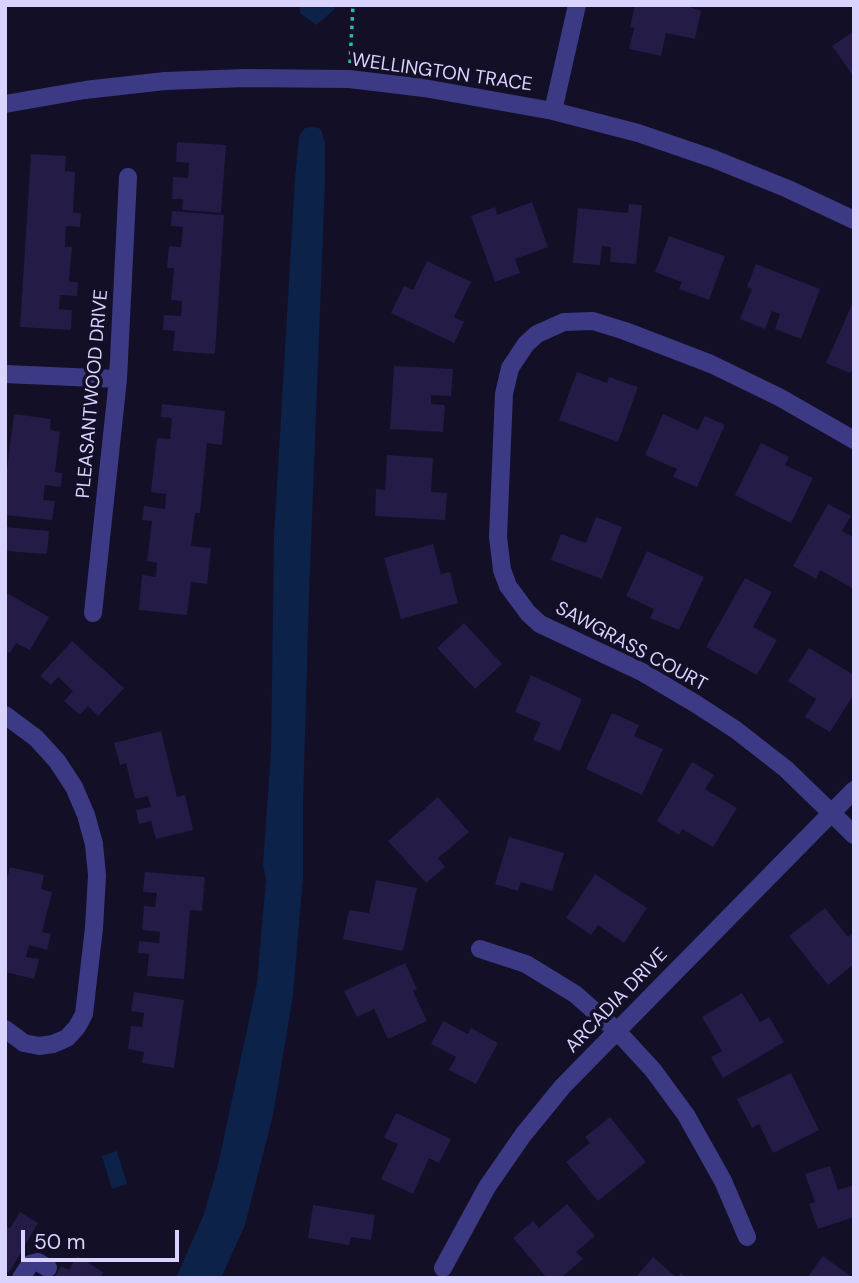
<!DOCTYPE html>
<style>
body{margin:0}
#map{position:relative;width:859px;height:1283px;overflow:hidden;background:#130f26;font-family:"DM Sans",sans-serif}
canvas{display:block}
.frame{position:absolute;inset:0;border:7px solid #d9d4ff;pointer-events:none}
.scale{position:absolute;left:21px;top:1230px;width:158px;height:32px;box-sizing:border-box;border:4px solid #d9d4ff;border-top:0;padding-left:9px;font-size:21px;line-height:24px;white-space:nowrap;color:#d9d4ff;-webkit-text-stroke:5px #130f26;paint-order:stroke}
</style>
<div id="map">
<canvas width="859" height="1283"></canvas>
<div class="frame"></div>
<div class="scale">50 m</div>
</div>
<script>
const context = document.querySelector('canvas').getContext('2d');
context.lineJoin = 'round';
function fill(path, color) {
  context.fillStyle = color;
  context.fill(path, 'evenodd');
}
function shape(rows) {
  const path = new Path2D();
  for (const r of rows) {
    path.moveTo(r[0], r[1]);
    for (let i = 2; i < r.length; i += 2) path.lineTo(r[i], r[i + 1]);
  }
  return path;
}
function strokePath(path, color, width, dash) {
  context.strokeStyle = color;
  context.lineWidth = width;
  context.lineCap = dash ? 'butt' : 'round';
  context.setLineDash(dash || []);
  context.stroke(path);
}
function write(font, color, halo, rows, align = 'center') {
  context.font = font + ' "DM Sans",sans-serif';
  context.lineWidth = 7;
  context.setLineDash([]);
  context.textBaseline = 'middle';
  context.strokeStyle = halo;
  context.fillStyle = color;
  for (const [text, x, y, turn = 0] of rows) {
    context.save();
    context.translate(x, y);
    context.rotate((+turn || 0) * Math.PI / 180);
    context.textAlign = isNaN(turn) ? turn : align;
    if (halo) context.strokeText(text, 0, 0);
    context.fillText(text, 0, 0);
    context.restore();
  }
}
fill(shape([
 [300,5,335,5,335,9,316,25,300,13],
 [311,127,319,128,322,132,325,143,325,181,309,596,303,805,303,877,293,995,273,1115,245,1225,221,1278,176,1278,204,1214,218,1165,257,983,266,879,263,864,271,752,274,536,295,179,299,136,305,128],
 [117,1151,127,1184,112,1189,102,1156]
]), '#0c2248');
fill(shape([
 [635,5,684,5,701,11,695,39,666,33,661,56,629,49,634,28,630,27],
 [854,31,854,77,832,46],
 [177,142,226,145,221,213,182,210,183,199,172,199,173,177,188,178,189,163,176,162],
 [31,154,66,156,65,171,75,172,73,213,81,213,80,227,66,226,65,247,72,247,69,282,78,282,77,296,60,295,59,309,72,310,71,330,20,327],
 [532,202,548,247,515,259,520,273,495,282,471,216,495,207,497,215],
 [629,204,642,205,636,264,610,262,611,247,602,246,600,265,573,263,578,208,628,213],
 [172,211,224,215,215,354,173,351,175,331,163,330,164,315,181,316,182,301,171,300,174,268,167,268,169,246,181,247,183,227,171,226],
 [669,236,725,256,709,300,679,289,682,282,655,272],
 [427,261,471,282,454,317,464,322,454,343,391,313,404,286,413,290],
 [756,264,820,289,801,339,775,329,780,314,772,311,765,329,740,319,752,289,747,287],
 [854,300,854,366,850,373,826,363],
 [394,366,453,369,451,396,431,395,431,404,445,405,443,432,390,429],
 [577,372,607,383,609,377,638,387,618,442,559,420],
 [162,404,225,411,222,445,207,443,200,513,195,513,191,546,211,548,207,584,191,582,187,615,139,610,142,575,156,577,157,563,147,561,152,521,142,520,144,506,165,509,166,494,151,492,157,438,170,439,172,418,161,417],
 [14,414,51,419,50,430,60,432,55,472,62,473,61,487,45,485,43,500,55,501,52,520,5,515,5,485],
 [663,414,698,430,705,416,725,425,697,487,673,477,677,469,645,455],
 [761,443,789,457,785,465,813,478,791,523,735,495],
 [387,455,433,458,431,492,447,493,445,520,375,516,376,489,385,490],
 [828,504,851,516,842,531,854,538,854,585,852,588,820,570,816,579,793,566],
 [596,517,622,527,602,579,551,560,561,534,586,543],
 [6,527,49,531,47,554,5,551],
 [433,544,441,574,450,572,458,603,401,619,384,558],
 [647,551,704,577,679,630,650,618,654,609,626,596],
 [745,578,772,592,753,627,777,640,757,675,706,647],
 [5,592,49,617,30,650,16,643,10,653,5,651],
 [464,623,502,664,475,689,437,648],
 [72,641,124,688,98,716,88,706,80,715,64,701,73,691,58,677,51,685,40,676],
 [809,648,854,675,854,694,830,732,805,717,816,699,788,681],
 [531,675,582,699,560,751,533,740,541,723,515,712],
 [612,713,639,725,634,736,663,749,642,795,586,769],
 [161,731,177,797,185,795,193,830,156,839,151,821,139,824,136,810,151,807,148,796,135,799,126,763,120,765,114,743],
 [692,762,714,775,705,789,737,808,713,847,682,829,679,835,657,821],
 [438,797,469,832,438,858,445,867,426,883,388,841],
 [509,837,564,853,552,891,521,882,518,891,495,884],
 [10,867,44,875,41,889,52,892,42,932,51,934,47,950,29,945,26,957,39,959,34,979,5,972,5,886],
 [145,872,205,877,202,911,190,910,184,979,147,976,149,954,138,953,139,941,159,943,160,932,142,930,144,906,155,907,157,893,143,892],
 [595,874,647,908,624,943,598,925,591,935,566,918],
 [376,880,417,888,403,951,343,939,349,910,369,913],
 [825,908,848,937,854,932,854,964,828,985,789,936],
 [405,963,417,989,413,991,427,1021,388,1039,374,1009,357,1017,344,991],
 [134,992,184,1000,174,1068,142,1063,144,1052,128,1049,131,1026,142,1027,144,1013,131,1011],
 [742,993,760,1022,769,1017,784,1042,723,1078,711,1057,722,1051,702,1017],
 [443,1021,468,1034,471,1028,498,1043,476,1084,449,1070,456,1057,431,1044],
 [791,1073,819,1130,773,1153,759,1124,752,1128,737,1099],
 [396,1113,451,1139,439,1163,429,1158,413,1194,381,1179,398,1144,384,1138],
 [610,1117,646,1162,598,1201,566,1162,590,1143,585,1137],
 [830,1166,838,1190,854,1185,854,1217,818,1229,809,1204,815,1202,805,1174],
 [567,1204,595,1236,576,1252,583,1259,561,1278,547,1278,513,1238,533,1221,539,1228],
 [313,1205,375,1215,371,1240,351,1237,349,1245,308,1238],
 [20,1212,38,1223,9,1273,5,1271,5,1226,10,1228],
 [77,1256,103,1272,100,1278,54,1278,61,1266,69,1270],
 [823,1256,853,1278,807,1278],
 [653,1257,677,1278,681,1273,687,1278,635,1278]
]), '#241b47');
strokePath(shape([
 [350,63,353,5]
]), '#2fb8b0', 3.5, [3.5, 5]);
strokePath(shape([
 [5,104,85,90,165,81,245,78,349,79,424,88,553,111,638,133,714,159,788,189,854,220],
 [553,111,577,5],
 [5,374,118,379],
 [854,440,779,397,711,364,625,331,593,321,564,322,537,334,526,344,510,368,504,394,498,537,502,570,508,586,528,613,540,624,642,672,696,704,736,730,786,769,854,835],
 [93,613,118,379,128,177],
 [5,715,36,738,57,761,74,787,86,815,94,844,97,875,94,928,84,1014,77,1027,67,1038,53,1044,39,1046,24,1043,5,1029],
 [480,949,526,964,575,994,617,1031,653,1070,686,1115,723,1181,747,1237],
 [443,1268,487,1187,523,1135,563,1086,854,790],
 [21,1278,30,1264,38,1262,48,1268]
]), '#3d3a85', 18);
write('19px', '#d9d4ff', '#130f26', [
 ["WELLINGTON TRACE",442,73,8],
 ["PLEASANTWOOD DRIVE",93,394,-85],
 ["SAWGRASS COURT",631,647,28],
 ["ARCADIA DRIVE",617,1001,-46]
]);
</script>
